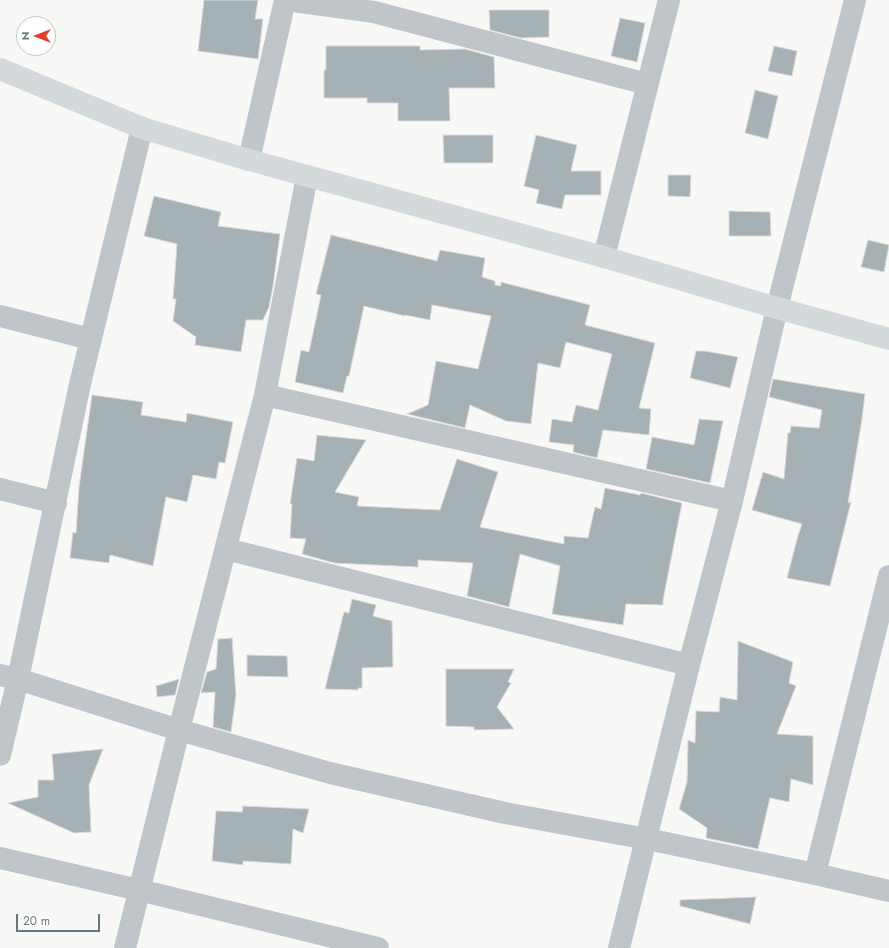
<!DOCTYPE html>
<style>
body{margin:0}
#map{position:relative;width:889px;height:948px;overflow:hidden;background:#f8f8f6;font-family:Jost,sans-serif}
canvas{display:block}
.north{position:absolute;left:16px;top:16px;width:40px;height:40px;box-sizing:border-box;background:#fff;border:1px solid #c1c9cd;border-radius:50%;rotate:270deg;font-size:11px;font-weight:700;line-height:16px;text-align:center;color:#637881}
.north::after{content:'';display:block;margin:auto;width:14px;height:18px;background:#e53c29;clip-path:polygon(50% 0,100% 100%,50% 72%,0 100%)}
.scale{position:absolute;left:16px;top:914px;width:84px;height:18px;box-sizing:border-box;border:2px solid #637881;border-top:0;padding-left:5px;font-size:12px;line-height:14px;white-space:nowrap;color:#637881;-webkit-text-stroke:3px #fff;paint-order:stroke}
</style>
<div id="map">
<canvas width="889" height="948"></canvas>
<div class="north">N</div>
<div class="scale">20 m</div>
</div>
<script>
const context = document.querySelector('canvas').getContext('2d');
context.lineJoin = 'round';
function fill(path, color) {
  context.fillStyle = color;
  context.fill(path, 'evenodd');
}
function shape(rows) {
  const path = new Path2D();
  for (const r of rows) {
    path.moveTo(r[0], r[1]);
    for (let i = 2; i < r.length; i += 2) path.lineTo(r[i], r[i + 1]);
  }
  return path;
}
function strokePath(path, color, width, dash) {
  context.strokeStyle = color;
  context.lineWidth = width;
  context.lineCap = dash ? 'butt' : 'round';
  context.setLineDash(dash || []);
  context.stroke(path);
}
const building = shape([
 [204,0,258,0,255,19,263,19,258,59,198,51,204,0],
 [489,10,549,10,549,37,521,38,490,30,489,10],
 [620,18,645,23,637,62,611,56,620,18],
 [326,46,420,46,420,50,465,49,494,57,495,88,449,88,450,121,398,121,398,103,367,103,367,98,324,98,324,70,326,70,326,46],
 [774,46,797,51,792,76,768,71,774,46],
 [755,90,778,96,768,139,745,133,755,90],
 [443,135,493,135,493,163,444,163,443,135],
 [536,135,577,145,571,171,601,171,601,195,565,195,562,209,536,203,539,190,524,186,536,135],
 [668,175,691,175,690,197,668,196,668,175],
 [154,196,221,212,218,226,280,234,273,286,269,307,263,320,246,320,241,352,195,345,196,337,173,321,176,299,173,299,177,244,144,236,154,196],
 [729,211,770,212,771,236,729,236,729,211],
 [331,235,437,261,440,250,485,258,482,277,495,281,495,285,501,286,501,282,590,305,585,325,655,343,639,408,651,409,649,435,603,430,597,458,573,452,574,445,549,442,552,419,572,422,576,405,598,410,612,354,566,342,560,368,538,363,531,424,506,421,470,405,465,428,407,414,428,405,436,361,478,369,491,316,432,305,430,320,405,315,405,316,364,306,349,376,347,376,343,393,295,382,301,350,309,352,321,295,316,294,331,235],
 [868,240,889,245,884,272,861,267,868,240],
 [696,351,705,351,738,357,730,388,690,378,696,351],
 [773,379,865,394,862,419,848,503,851,502,830,586,787,578,797,539,802,524,752,510,763,472,784,479,788,433,790,433,791,426,819,428,822,410,769,397,773,379],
 [92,395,143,402,141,415,186,422,187,413,233,422,225,463,219,462,216,479,193,475,187,502,166,497,153,566,110,555,109,563,70,558,73,532,76,533,79,487,92,395],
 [699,419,723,421,710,483,646,469,652,437,694,445,699,419],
 [317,435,366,440,335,492,359,497,357,506,440,510,457,459,498,472,480,527,564,544,564,536,588,538,595,507,601,509,605,488,640,495,641,493,682,503,663,600,663,605,626,604,623,625,552,614,560,566,520,554,509,607,467,596,473,563,418,560,418,567,334,563,302,554,306,539,290,538,292,504,290,504,297,458,314,461,317,435],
 [352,599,376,605,373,616,392,621,393,667,362,668,362,688,358,688,358,690,325,689,344,612,349,613,352,599],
 [232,638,236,695,231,732,213,727,215,692,201,693,207,672,216,669,218,639,232,638],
 [738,641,793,662,789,683,796,686,777,734,813,736,813,785,791,779,789,802,770,798,758,849,706,838,707,828,679,809,687,782,688,740,695,743,696,711,719,712,720,697,737,700,738,641],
 [247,655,287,656,288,677,247,676,247,655],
 [446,669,514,669,508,682,511,683,497,707,514,729,474,730,474,727,446,726,446,669],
 [179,679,175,695,157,697,156,686,179,679],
 [103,749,89,785,91,832,74,833,8,803,38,797,38,780,54,780,52,754,103,749],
 [243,806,309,809,303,833,293,829,291,864,243,861,243,865,212,861,216,811,243,812,242,812,243,806],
 [756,897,750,924,680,906,680,900,756,897]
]);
fill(building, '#a6b1b5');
strokePath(building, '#dadad8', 1);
strokePath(shape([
 [286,0,374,12,647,84],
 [249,160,285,0],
 [604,257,669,0],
 [0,316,90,339],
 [265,395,732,501],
 [0,489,56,503],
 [226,549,689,665],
 [0,675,18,679,179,730,330,773,505,813,647,839,815,874,889,891],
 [0,755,18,679,80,384,142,128],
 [0,858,139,890,378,948],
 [815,874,889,576],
 [125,948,179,730,265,395,307,176],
 [619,948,689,665,732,501,777,308,855,0]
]), '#bfc5c8', 22);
strokePath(shape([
 [0,69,142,128,249,160,604,257,777,308,889,339]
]), '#d4d9dc', 22);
</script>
